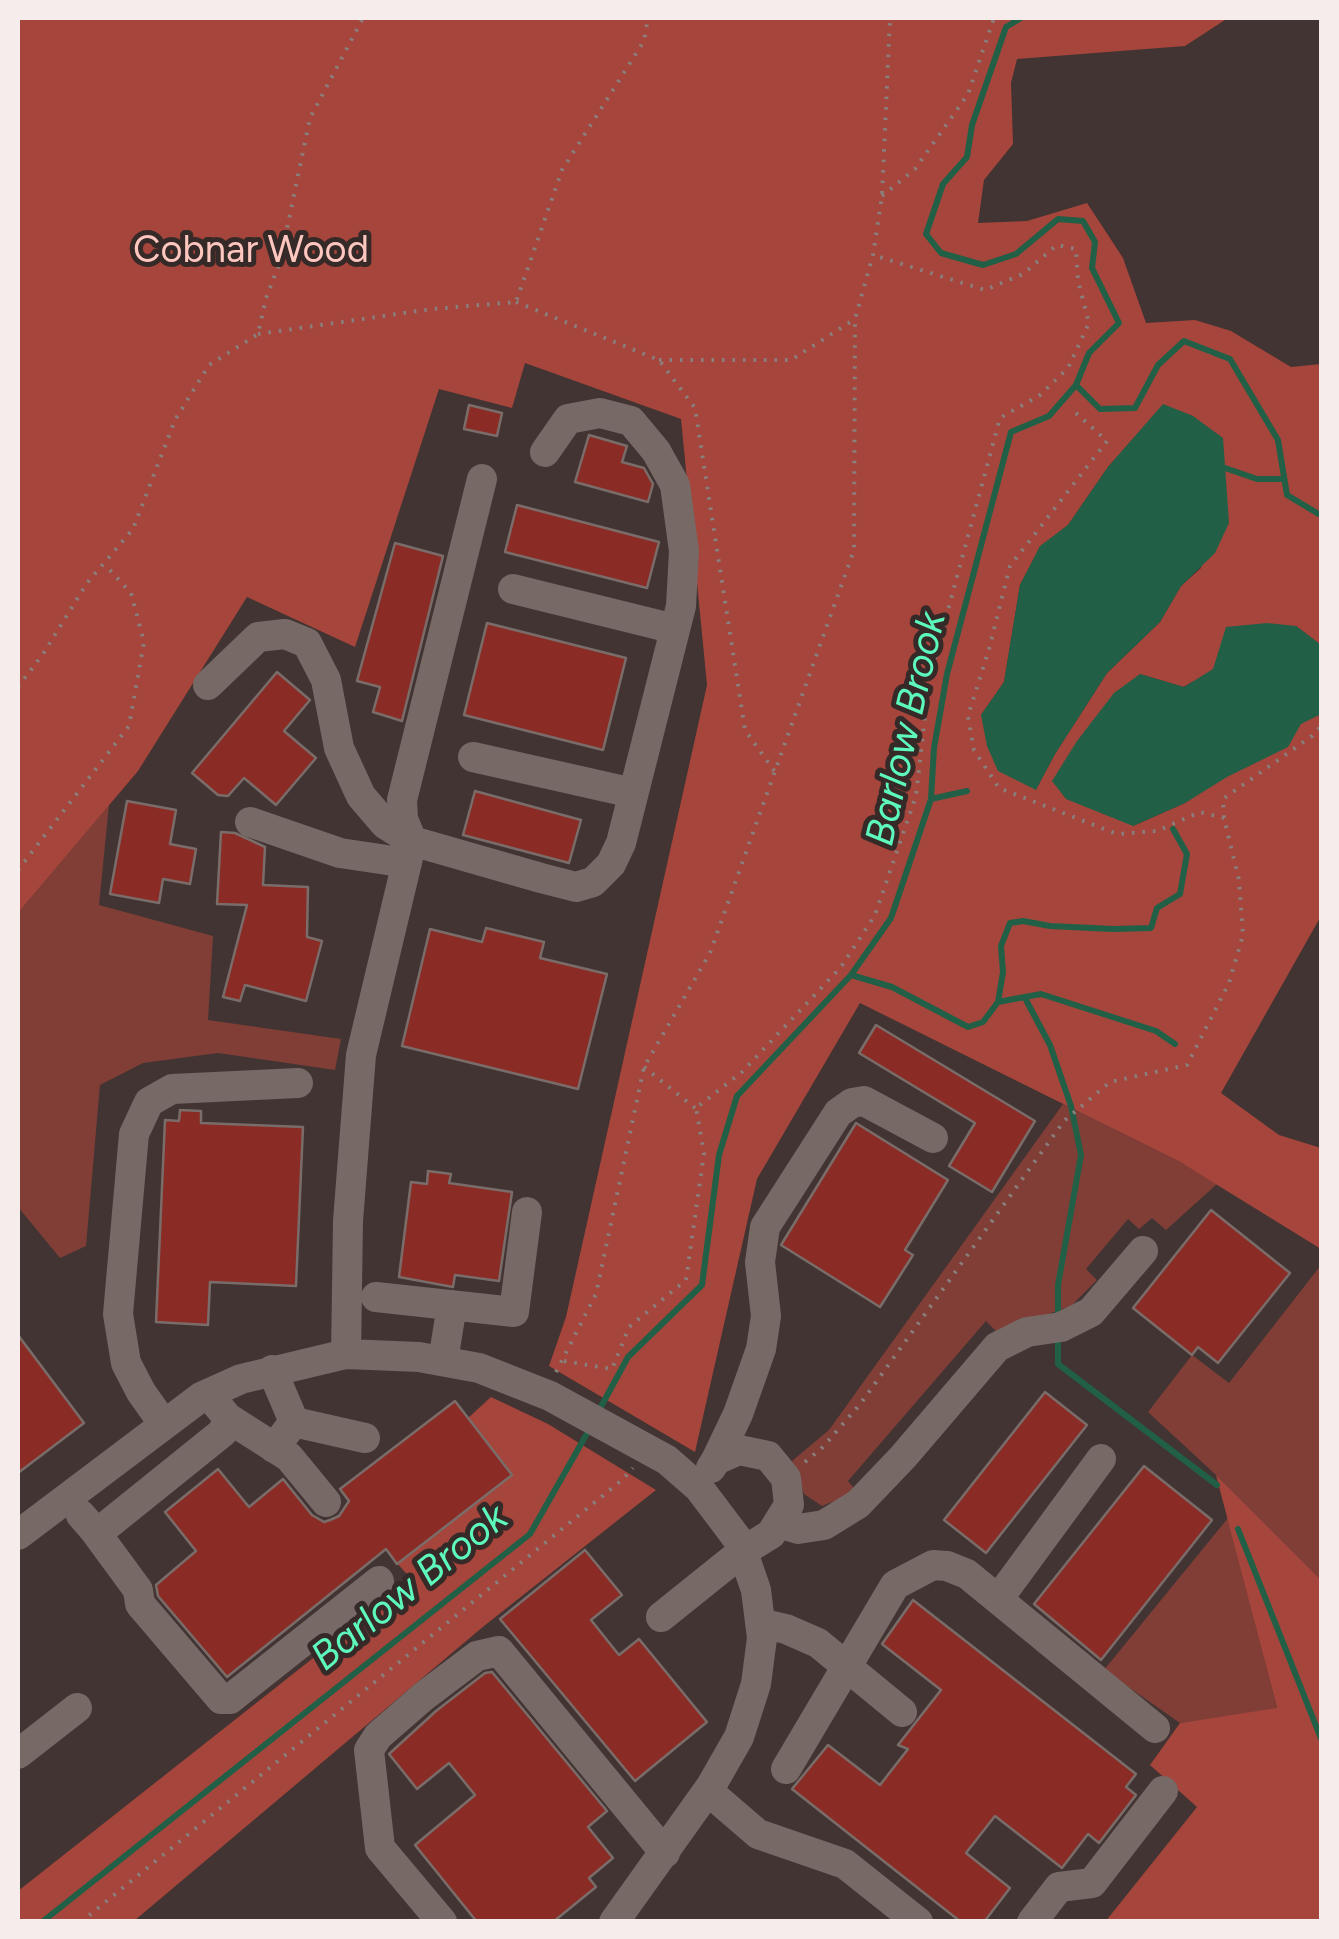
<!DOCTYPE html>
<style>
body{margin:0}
#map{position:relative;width:1339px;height:1939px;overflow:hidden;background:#413432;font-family:Figtree,sans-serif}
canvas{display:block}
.frame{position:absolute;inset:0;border:20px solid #f5eceb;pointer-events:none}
</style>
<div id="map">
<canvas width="1339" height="1939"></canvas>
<div class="frame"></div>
</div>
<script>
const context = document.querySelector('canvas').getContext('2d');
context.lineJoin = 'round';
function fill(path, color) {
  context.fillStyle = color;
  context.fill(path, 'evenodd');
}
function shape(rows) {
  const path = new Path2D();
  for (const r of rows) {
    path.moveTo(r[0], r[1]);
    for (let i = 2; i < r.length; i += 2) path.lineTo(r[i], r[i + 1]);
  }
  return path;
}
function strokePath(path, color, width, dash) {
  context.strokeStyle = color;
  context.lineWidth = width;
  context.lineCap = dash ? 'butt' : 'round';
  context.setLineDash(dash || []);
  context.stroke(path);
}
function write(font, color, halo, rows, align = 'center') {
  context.font = font + ' Figtree,sans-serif';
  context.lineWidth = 10;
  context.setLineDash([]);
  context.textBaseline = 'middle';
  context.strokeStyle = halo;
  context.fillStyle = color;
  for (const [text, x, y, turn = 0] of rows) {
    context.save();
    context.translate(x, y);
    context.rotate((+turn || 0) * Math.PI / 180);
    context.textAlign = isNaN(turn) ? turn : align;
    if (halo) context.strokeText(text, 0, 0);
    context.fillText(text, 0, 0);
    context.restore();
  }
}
fill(shape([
 [109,805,99,905,213,936,208,1020,341,1039,335,1070,218,1053,143,1063,100,1085,86,1246,60,1258,18,1207,18,913],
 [1063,1104,1180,1162,1217,1184,1166,1230,1152,1218,1139,1229,1128,1219,1086,1269,1097,1280,1071,1306,997,1332,986,1321,848,1481,857,1492,822,1506,804,1494,792,1461,829,1430],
 [1321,1265,1321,1580,1216,1475,1148,1412,1192,1355,1229,1383],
 [1228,1518,1277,1709,1180,1723,1104,1670]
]), '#803e37');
fill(shape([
 [18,18,1228,18,1185,46,1017,59,1011,83,1013,144,984,180,978,223,1027,221,1087,203,1123,258,1146,323,1195,320,1231,331,1291,367,1321,364,1321,645,1296,626,1183,687,1140,674,1133,826,1185,803,1301,723,1321,714,1321,916,1221,1093,1279,1135,1321,1148,1321,1249,1180,1162,860,1003,757,1179,695,1452,549,1366,566,1317,707,685,681,419,525,363,512,408,439,389,355,647,247,597,138,771,18,913],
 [1163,405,1193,416,1201,568,1181,586,1160,622,1107,673,1055,754,1036,789,981,715,1004,682,1020,585,1040,547,1068,525,1108,467],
 [491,1397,548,1424,656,1490,484,1626,134,1921,18,1922,18,1891,412,1580,397,1563,511,1475,468,1418],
 [1216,1475,1321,1580,1321,1921,1105,1922,1197,1807,1150,1765,1180,1723,1277,1708]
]), '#a5453b');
fill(shape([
 [1163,404,1193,416,1223,438,1229,523,1215,553,1181,586,1160,622,1107,673,1055,754,1036,790,998,771,987,746,981,715,1004,682,1020,585,1040,546,1068,525,1108,467],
 [1267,623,1296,626,1321,645,1321,714,1301,724,1288,747,1227,777,1185,803,1133,826,1066,799,1052,781,1077,741,1114,693,1140,674,1184,687,1213,669,1226,627]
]), '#216046');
strokePath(shape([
 [1076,385,1100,409,1135,408,1158,365,1184,341,1230,359,1278,440,1287,495,1322,516],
 [1225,468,1257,479,1284,479],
 [931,799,967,791],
 [851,975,892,987,968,1027,983,1022,998,1002,1003,972,1001,946,1010,923,1023,921,1050,926,1113,929,1151,928,1157,908,1180,894,1187,854,1173,829],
 [1025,998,1050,1045,1071,1106,1081,1155,1058,1285,1058,1318],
 [998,1002,1041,994,1156,1031,1175,1044],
 [1058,1335,1058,1364,1217,1485],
 [597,1414,628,1357,702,1285,719,1155,737,1096,851,975,891,918,931,799,934,748,947,674,1011,432,1049,416,1076,385,1089,353,1119,323,1092,268,1095,242,1083,221,1058,219,1016,254,983,265,941,253,926,234,943,184,967,157,972,125,1006,27,1021,18],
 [1238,1529,1322,1741],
 [42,1922,530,1534,589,1430]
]), '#216046', 6);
const building = shape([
 [469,405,502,413,497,436,464,429,469,405],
 [589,435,627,446,622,462,644,468,653,484,648,502,575,482,589,435],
 [517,505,659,542,647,588,505,552,517,505],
 [395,543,443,556,402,721,373,712,380,687,357,681,395,543],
 [487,623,626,658,603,750,464,715,487,623],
 [277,672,310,700,284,731,316,758,276,805,244,778,228,796,218,795,192,773,277,672],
 [475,791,581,820,569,863,463,835,475,791],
 [127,801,176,810,170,844,196,849,190,884,163,879,159,903,110,894,127,801],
 [221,832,235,833,265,847,263,885,308,887,307,937,322,941,306,1001,245,985,240,1001,223,997,247,905,217,904,221,832],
 [486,928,544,942,540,958,607,974,578,1089,402,1046,430,929,482,942,486,928],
 [876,1025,1035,1121,992,1192,949,1166,975,1123,859,1053,876,1025],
 [180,1110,201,1111,201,1123,303,1127,296,1286,210,1282,208,1325,156,1322,165,1120,179,1121,180,1110],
 [856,1123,948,1180,905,1250,913,1255,880,1307,781,1245,856,1123],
 [428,1171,451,1174,449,1183,512,1192,499,1281,455,1275,453,1287,399,1277,411,1182,427,1184,428,1171],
 [1211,1210,1290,1273,1218,1363,1198,1347,1192,1355,1133,1308,1211,1210],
 [18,1335,84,1423,18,1473,18,1335],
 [1045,1392,1087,1425,986,1553,944,1520,1045,1392],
 [455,1401,512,1475,397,1564,386,1549,227,1677,158,1596,156,1585,196,1551,165,1512,218,1469,249,1507,283,1479,312,1515,324,1522,330,1520,339,1516,349,1501,340,1489,455,1401],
 [1144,1466,1212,1520,1101,1660,1034,1604,1144,1466],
 [585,1550,622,1595,591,1620,619,1655,639,1639,707,1722,635,1781,500,1619,585,1550],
 [913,1600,1136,1774,1126,1787,1136,1795,1099,1843,1088,1834,1062,1868,995,1816,966,1853,1010,1888,984,1922,961,1922,792,1789,828,1745,880,1785,908,1749,898,1745,941,1690,882,1644,913,1600],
 [492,1672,607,1811,588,1827,613,1858,589,1878,596,1887,553,1922,477,1922,415,1845,475,1795,449,1763,417,1789,389,1754,436,1711,485,1673,492,1672]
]);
fill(building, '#8a2c25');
strokePath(building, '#7a6c69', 2.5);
strokePath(shape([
 [882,196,915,169,968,94,994,18],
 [516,302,659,360,695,408,745,730,775,772],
 [258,334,432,309,516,302,562,170,644,41,648,18],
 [659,360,791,360,855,319],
 [1076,413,1107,441,1010,566,989,649,968,716,974,750,999,788,1117,834,1157,831,1200,812,1224,818],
 [18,687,43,654,87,583,133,529,175,420,209,365,258,334,266,298,280,262,310,118,363,18],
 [18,870,129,726,144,642,131,593,106,566],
 [644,1067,695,1108],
 [564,1361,612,1369,629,1327,686,1280,704,1153,696,1108,742,1072,841,967,875,915,916,796,929,680,1000,418,1040,395,1068,368,1089,323,1078,281,1076,249,1057,245,1023,274,985,290,873,255],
 [556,1372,596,1294,644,1067,710,953,854,550,855,319,873,255,882,196,890,18],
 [805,1462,823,1447,861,1403,1064,1121,1110,1082,1187,1065,1229,983,1243,935,1239,880,1224,818,1223,799,1312,736,1322,725],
 [81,1922,622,1480,633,1468]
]), '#8a7f7d', 4, [2.5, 8]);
strokePath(shape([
 [513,589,675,629],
 [208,685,258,637,285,634,307,643,326,680,339,748,361,796,385,824,412,841,541,878,576,887,593,882,611,864,621,843,681,606,684,551,675,485,656,451,631,421,600,413,568,419,545,452],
 [473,757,633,793],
 [250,822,340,853,407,863],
 [412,841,403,819,402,800,482,479],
 [376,1297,514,1312,527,1212],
 [346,1354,348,1221,361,1055,412,841],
 [443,1361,452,1305],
 [272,1370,294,1422,274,1448],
 [228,1418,289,1457,326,1502],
 [294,1422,365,1438],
 [163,1423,141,1392,126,1363,118,1314,134,1134,149,1102,172,1089,298,1083],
 [716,1460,738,1414,761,1349,766,1316,760,1262,765,1227,838,1113,852,1103,864,1101,933,1138],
 [81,1515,94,1530,105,1527,223,1432,228,1418,208,1394],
 [778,1523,798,1529,824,1525,858,1504,903,1457,997,1347,1027,1332,1061,1327,1091,1312,1143,1251],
 [94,1530,138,1590,140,1604,221,1699,230,1699,379,1581],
 [18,1535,201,1397,241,1379,346,1354,419,1357,479,1368,550,1396,667,1460,699,1488,739,1541,756,1590,762,1638,756,1684,739,1737,711,1786,614,1922],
 [999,1598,1101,1459],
 [661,1617,742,1552,771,1534,789,1505,786,1478,768,1456,739,1450,716,1460,711,1468],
 [760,1623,786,1629,818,1643,902,1712],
 [18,1754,77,1708],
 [786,1769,895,1585,933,1565,947,1566,967,1574,1155,1728],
 [708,1791,758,1834,845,1864,918,1922],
 [442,1922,380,1848,369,1750,378,1736,424,1696,477,1656,499,1651,665,1853],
 [1032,1922,1059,1887,1092,1883,1163,1791]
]), '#776966', 30);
write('38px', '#fdc6be', '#362a28', [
 ["Cobnar Wood",251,251]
]);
write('italic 40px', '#5cf9ba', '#362a28', [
 ["Barlow Brook",907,729,-77],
 ["Barlow Brook",410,1588,-39]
]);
</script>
